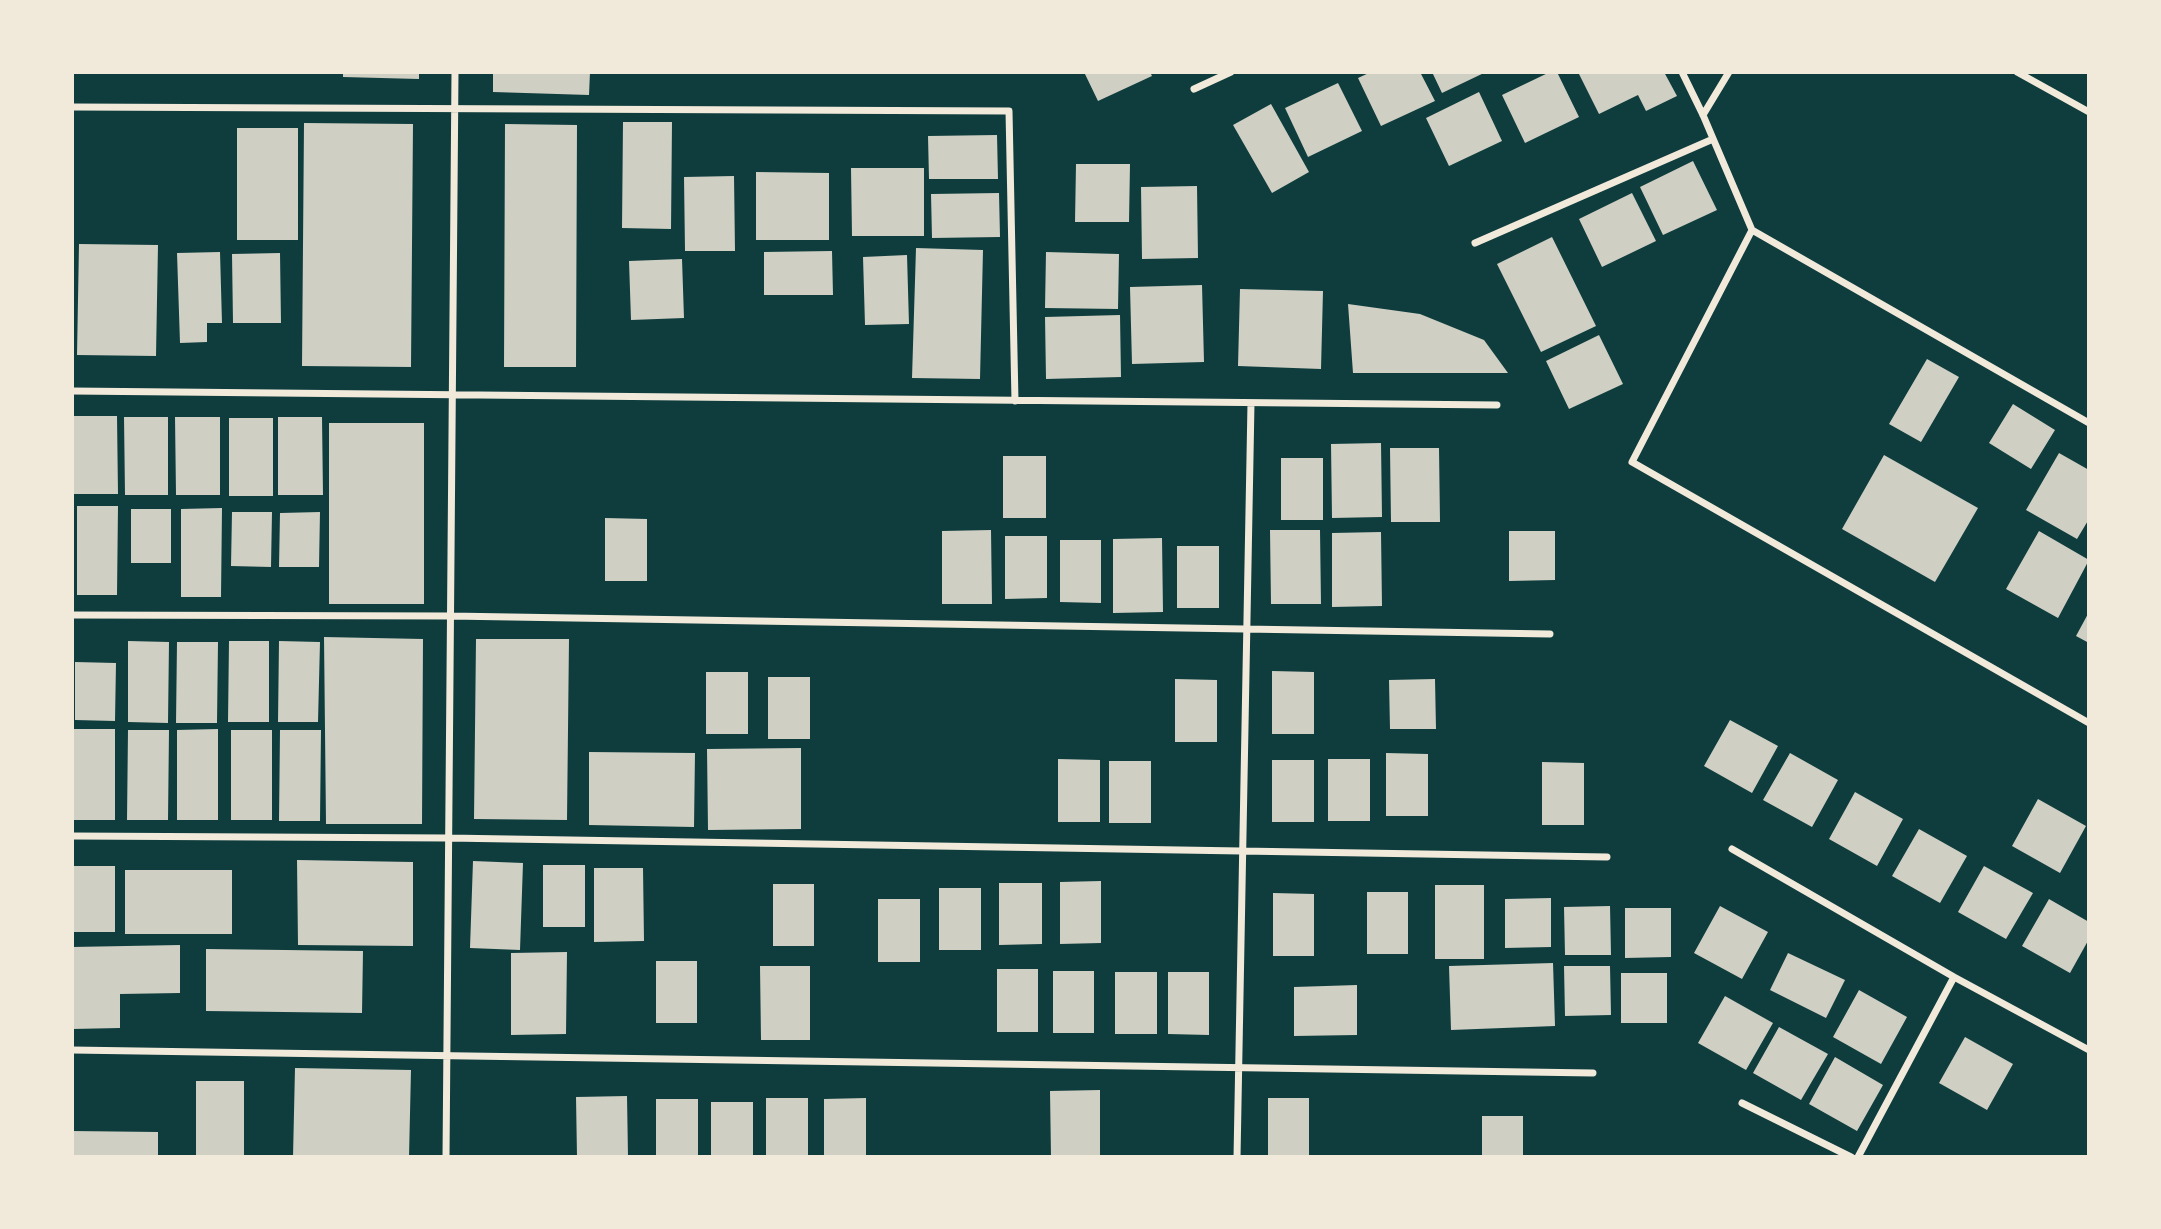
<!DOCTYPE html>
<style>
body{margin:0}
#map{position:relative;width:2161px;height:1229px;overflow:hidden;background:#0f3d3e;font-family:Helvetica,sans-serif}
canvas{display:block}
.frame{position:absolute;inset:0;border:74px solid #f1e9da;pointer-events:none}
</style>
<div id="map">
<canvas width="2161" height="1229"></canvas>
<div class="frame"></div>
</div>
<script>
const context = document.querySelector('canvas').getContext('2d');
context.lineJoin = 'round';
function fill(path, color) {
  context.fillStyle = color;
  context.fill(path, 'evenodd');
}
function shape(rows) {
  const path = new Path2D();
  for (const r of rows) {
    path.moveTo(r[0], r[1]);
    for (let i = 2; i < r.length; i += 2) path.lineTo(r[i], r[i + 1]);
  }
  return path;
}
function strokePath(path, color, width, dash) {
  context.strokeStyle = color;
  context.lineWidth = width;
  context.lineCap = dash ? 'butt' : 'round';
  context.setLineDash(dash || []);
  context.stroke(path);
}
fill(shape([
 [343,72,419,72,419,79,343,77],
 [493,72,590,72,589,95,493,92],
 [1084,72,1150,72,1152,76,1098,101],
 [1371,72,1420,72,1435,101,1381,126,1358,78],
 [1432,72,1486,72,1442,93],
 [1550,72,1557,72,1579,117,1525,143,1502,95],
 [1578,72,1664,72,1677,96,1646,111,1638,95,1599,114],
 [1338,83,1362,131,1308,157,1285,108],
 [1479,92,1502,141,1449,166,1426,118],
 [1271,104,1309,172,1272,193,1233,125],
 [623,122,672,122,671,229,622,228],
 [304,123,413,124,411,367,302,366],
 [505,124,577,125,576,367,504,367],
 [237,128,298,128,298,240,237,240],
 [997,135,998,179,929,179,928,136],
 [1693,161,1717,210,1663,235,1640,187],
 [1076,164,1130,164,1129,222,1075,222],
 [851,168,924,168,924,236,852,236],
 [756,172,829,173,829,240,756,240],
 [734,176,735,251,685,251,684,177],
 [1197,186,1198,258,1142,259,1141,187],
 [999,193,1000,237,932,238,931,194],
 [1632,193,1656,241,1602,267,1579,219],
 [1552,237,1596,326,1541,352,1497,264],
 [79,244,158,245,156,356,77,355],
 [916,248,983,250,980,379,912,378],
 [832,251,833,295,764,295,764,252],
 [220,252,222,323,207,323,207,342,180,343,177,253],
 [1046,252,1119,254,1118,309,1045,308],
 [280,253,281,323,233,323,232,254],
 [907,255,909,324,865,325,863,257],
 [682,259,684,318,631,320,629,261],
 [1202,285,1204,362,1132,364,1130,287],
 [1240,289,1323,291,1321,369,1238,366],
 [1348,304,1420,314,1484,340,1508,373,1353,373],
 [1120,315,1121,377,1046,379,1045,317],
 [1599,335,1623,384,1569,409,1546,361],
 [1927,359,1959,377,1921,442,1889,424],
 [2013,404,2055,430,2031,469,1989,443],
 [73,416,117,416,118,494,73,494],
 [124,417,168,417,168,495,125,495],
 [175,417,220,417,220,495,176,495],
 [278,417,322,417,323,495,278,495],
 [229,418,273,418,273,496,229,496],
 [329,423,424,423,424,604,329,604],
 [1381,443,1382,517,1332,518,1331,444],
 [1390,448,1439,448,1440,522,1391,522],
 [2059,453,2089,470,2089,519,2077,539,2026,510],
 [1884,455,1978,508,1935,582,1842,529],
 [1003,456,1046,456,1046,518,1003,518],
 [1281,458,1323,458,1323,520,1281,520],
 [77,506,118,506,117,595,77,595],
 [222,508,221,597,181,597,181,509],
 [131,509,171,509,171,563,131,563],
 [232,512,272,512,271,567,231,566],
 [320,512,319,567,279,567,280,513],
 [605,518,647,519,647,581,605,581],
 [991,530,992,604,942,604,942,531],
 [1270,530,1320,530,1321,604,1271,604],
 [1509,531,1555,531,1555,580,1509,581],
 [2039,531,2089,560,2058,618,2006,589],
 [1381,532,1382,606,1332,607,1332,533],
 [1005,536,1047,536,1047,598,1005,599],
 [1162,538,1163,612,1113,613,1113,539],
 [1060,540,1101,540,1101,603,1060,602],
 [1177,546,1219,546,1219,608,1177,608],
 [2089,612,2089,643,2076,636],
 [324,637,423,639,422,824,326,824],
 [476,639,569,639,567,820,474,819],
 [128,641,169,642,168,723,128,722],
 [229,641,269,641,269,722,228,722],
 [279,641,320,642,318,722,278,722],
 [177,642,218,642,217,723,176,723],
 [75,662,116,663,115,721,75,720],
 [1272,671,1314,672,1314,734,1272,734],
 [706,672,748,672,748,734,706,734],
 [768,677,810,677,810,739,768,739],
 [1175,679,1217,680,1217,742,1175,742],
 [1435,679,1436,729,1390,729,1389,680],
 [1730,720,1778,746,1752,793,1704,766],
 [74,729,115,729,115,820,74,820],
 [218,729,218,820,177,820,177,730],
 [128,730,169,730,168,820,127,820],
 [231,730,272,730,272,820,231,820],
 [280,730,321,730,320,821,279,821],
 [801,748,801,829,708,830,707,749],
 [589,752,695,753,694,827,589,825],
 [1386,753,1428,754,1428,816,1386,816],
 [1790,753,1838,780,1812,827,1763,800],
 [1058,759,1100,760,1100,822,1058,822],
 [1328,759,1370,759,1370,821,1328,821],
 [1272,760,1314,760,1314,822,1272,822],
 [1109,761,1151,761,1151,823,1109,823],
 [1542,762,1584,763,1584,825,1542,825],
 [1855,792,1903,819,1877,866,1829,839],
 [2038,799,2086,826,2060,873,2012,846],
 [1919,829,1967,856,1940,903,1892,876],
 [297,860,413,862,413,946,298,945],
 [473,861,523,863,520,950,470,948],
 [543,865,585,865,585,927,543,927],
 [72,866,115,866,115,932,72,932],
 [1984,866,2033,893,2006,939,1958,912],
 [594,868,643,868,644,941,594,942],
 [125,870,232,870,232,934,125,934],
 [1101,881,1101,943,1060,944,1060,882],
 [999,883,1042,883,1042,944,999,945],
 [773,884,814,884,814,946,773,946],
 [1435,885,1484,885,1484,959,1435,959],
 [939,888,981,888,981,950,939,950],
 [1367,892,1408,892,1408,954,1367,954],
 [1273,893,1314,894,1314,956,1273,956],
 [1551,898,1551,947,1505,948,1505,899],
 [878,899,920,899,920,962,878,962],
 [2049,899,2089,922,2089,939,2070,973,2022,946],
 [1610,906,1611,955,1565,955,1564,907],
 [1720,906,1768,932,1742,979,1694,953],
 [1625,908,1671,908,1671,957,1625,958],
 [180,945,180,993,120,994,120,1028,72,1029,72,947],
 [206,949,363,951,362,1013,206,1011],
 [567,952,566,1034,511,1035,511,953],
 [1788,953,1845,980,1826,1018,1770,990],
 [656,961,697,961,697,1023,656,1023],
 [1553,963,1555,1026,1451,1030,1449,966],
 [760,966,810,966,810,1040,761,1040],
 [1564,966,1610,966,1611,1015,1565,1016],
 [997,969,1038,969,1038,1032,997,1032],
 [1053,971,1094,971,1094,1033,1053,1033],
 [1115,972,1157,972,1157,1034,1115,1034],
 [1168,972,1209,972,1209,1035,1168,1034],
 [1621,973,1667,973,1667,1023,1621,1023],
 [1357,985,1357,1035,1294,1036,1294,987],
 [1859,990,1907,1017,1881,1064,1833,1037],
 [1725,996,1773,1023,1746,1070,1698,1043],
 [1779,1027,1828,1054,1801,1100,1753,1073],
 [1965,1037,2013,1064,1987,1110,1939,1083],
 [1835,1057,1883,1085,1857,1131,1809,1104],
 [295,1068,411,1070,409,1157,293,1157],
 [196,1081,244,1081,244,1155,196,1155],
 [1100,1090,1100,1157,1051,1157,1050,1091],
 [627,1096,628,1157,577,1157,576,1097],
 [766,1098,808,1098,808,1157,766,1157],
 [866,1098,866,1157,824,1157,824,1099],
 [1268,1098,1309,1098,1309,1157,1268,1157],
 [656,1099,698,1099,698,1157,656,1157],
 [711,1102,753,1102,753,1157,711,1157],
 [1482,1116,1523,1116,1523,1157,1482,1157],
 [72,1131,158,1132,158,1157,72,1157]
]), '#cfcfc3');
strokePath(shape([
 [1682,72,1703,115,1752,230,2089,423],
 [2017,72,2089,112],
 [1194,89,1231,72],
 [72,107,1009,111,1015,401],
 [1703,115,1729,72],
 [1752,230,1632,462,2089,723],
 [1475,243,1713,139],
 [72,391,1497,405],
 [72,615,450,616,1550,634],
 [72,836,448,838,1607,857],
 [1732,849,1954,977,2089,1050],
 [72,1050,1593,1073],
 [1742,1103,1851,1157],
 [446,1157,455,72],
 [1237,1157,1251,403],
 [1858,1157,1954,977]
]), '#f1e9da', 7);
</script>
